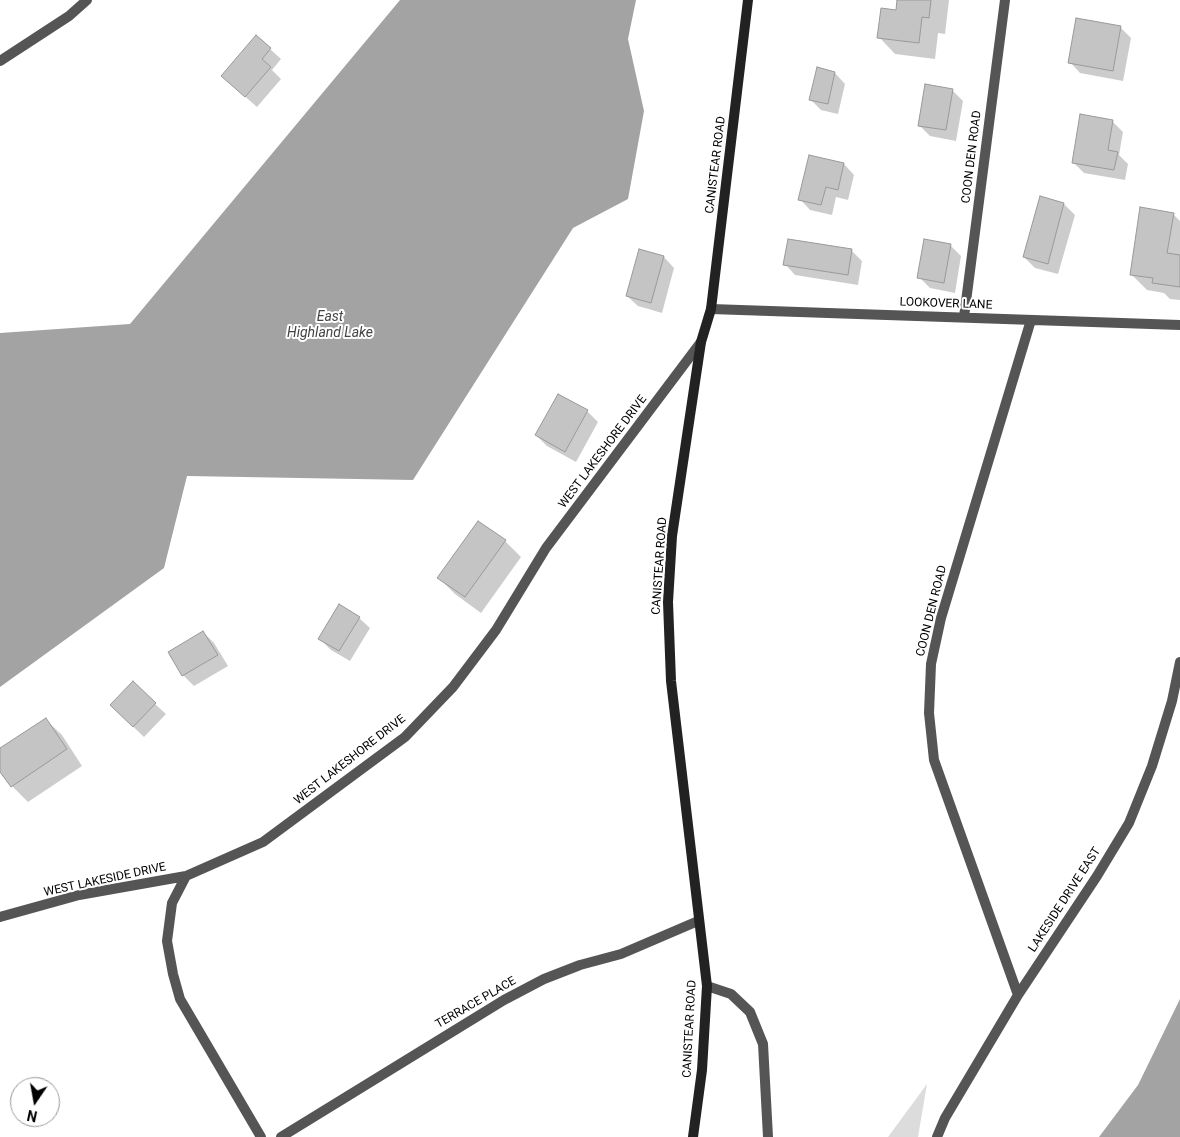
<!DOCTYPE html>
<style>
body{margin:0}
#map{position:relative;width:1180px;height:1137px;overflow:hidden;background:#fff;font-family:Roboto,sans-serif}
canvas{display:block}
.north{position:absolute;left:10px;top:1077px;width:50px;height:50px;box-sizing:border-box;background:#fff;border:1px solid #999;border-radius:50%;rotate:192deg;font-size:14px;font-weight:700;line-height:20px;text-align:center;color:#000}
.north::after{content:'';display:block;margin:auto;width:18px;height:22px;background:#000;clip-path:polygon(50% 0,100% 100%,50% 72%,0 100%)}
</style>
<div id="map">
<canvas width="1180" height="1137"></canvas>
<div class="north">N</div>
</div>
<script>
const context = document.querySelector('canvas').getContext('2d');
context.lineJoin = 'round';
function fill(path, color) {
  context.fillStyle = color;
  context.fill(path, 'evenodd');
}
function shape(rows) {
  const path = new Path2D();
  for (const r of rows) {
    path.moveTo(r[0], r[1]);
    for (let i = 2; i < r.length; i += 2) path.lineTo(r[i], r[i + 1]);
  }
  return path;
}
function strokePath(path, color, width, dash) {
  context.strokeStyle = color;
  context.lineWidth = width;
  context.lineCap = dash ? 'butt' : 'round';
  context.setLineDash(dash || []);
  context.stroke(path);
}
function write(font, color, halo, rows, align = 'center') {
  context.font = font + ' Roboto,sans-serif';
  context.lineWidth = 4;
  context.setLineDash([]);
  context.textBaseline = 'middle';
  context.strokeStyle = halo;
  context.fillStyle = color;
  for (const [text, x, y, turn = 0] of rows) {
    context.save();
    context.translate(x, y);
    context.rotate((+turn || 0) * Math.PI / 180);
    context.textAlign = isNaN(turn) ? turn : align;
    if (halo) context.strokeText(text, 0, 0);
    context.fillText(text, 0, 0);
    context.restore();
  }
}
fill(shape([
 [927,1084,918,1137,888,1137]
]), '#dcdcdc');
fill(shape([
 [400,0,636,0,628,39,644,111,628,199,573,228,413,480,187,476,164,568,0,687,0,333,130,324],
 [1180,999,1180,1137,1099,1137,1138,1085]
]), '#a3a3a3');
fill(shape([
 [898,0,949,0,945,34,938,33,935,59,895,54,879,37,897,12],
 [1120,27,1131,38,1123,81,1080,73,1070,62],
 [270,49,281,59,272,70,281,79,257,107,233,86],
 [835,73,845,84,838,114,821,110,811,100],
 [952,90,963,101,956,141,930,136,919,125],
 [1112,121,1123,132,1119,155,1128,164,1125,180,1084,173,1073,162],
 [844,164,854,175,848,200,836,197,832,215,810,210,800,199],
 [1040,198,1064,204,1075,215,1058,274,1035,268,1024,257],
 [1173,214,1180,221,1180,300,1170,299,1164,293,1147,290,1131,274],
 [950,245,961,256,955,293,930,288,919,277],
 [851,250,862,261,858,285,795,275,785,264],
 [664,257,674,268,662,313,638,306,627,296],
 [559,395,587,411,598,422,576,462,547,446,536,435],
 [505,541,521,557,481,613,455,594,439,578],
 [359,618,370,628,350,661,331,650,320,639],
 [203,632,214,643,228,666,194,686,183,675],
 [155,704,166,714,144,737,122,716],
 [45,719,62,735,82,766,28,802,12,786,0,769,0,750]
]), '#0003');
const building = shape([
 [897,0,931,0,929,18,922,17,919,43,877,38,881,8,896,10,897,0],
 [1076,18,1121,26,1113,71,1068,63,1076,18],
 [256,35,271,48,262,59,271,67,245,97,221,76,256,35],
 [817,67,835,72,828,104,809,100,817,67],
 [925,84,953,89,946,130,918,126,925,84],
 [1080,114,1113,120,1108,150,1118,152,1114,170,1072,163,1080,114],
 [809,155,844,163,838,190,826,187,821,205,798,200,809,155],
 [1040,196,1064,203,1048,264,1023,257,1040,196],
 [1140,207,1174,213,1167,253,1180,255,1180,287,1152,283,1153,278,1130,275,1140,207],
 [788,239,852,249,848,275,783,265,788,239],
 [924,239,951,244,944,283,917,278,924,239],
 [639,249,664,256,651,303,626,296,639,249],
 [558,394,588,410,565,452,535,435,558,394],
 [478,521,506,540,465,597,437,578,478,521],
 [339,604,360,617,339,651,318,639,339,604],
 [203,631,218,655,182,676,168,652,203,631],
 [133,681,156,703,133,727,110,705,133,681],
 [46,718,67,749,11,787,0,772,0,748,46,718]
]);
fill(building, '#c4c4c4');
strokePath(building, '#999', 1);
strokePath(shape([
 [0,61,69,16,87,0],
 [711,309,1180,325],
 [964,317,1005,0],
 [0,917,79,895,186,876],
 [707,986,731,994,750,1012,763,1044,768,1137],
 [1018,995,934,760,929,713,931,664,941,618,1031,320],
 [261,1137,180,999,173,974,167,941,172,903,186,876,263,842,405,737,453,687,496,630,546,548,701,342],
 [281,1137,504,1000,544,979,580,965,621,954,698,921],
 [937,1137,945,1118,1018,995,1097,876,1129,823,1152,766,1172,701,1180,662]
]), '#555', 10);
strokePath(shape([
 [693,1137,702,1070,707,986,671,681,668,602,672,536,701,342,711,309,748,0]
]), '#222', 10);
write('12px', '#000', '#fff', [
 ["COON DEN ROAD",972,157,-83],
 ["CANISTEAR ROAD",716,165,-83],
 ["LOOKOVER LANE",946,304,2],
 ["WEST LAKESHORE DRIVE",603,452,-53],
 ["CANISTEAR ROAD",660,566,-86],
 ["COON DEN ROAD",932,611,-76],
 ["WEST LAKESHORE DRIVE",350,760,-38],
 ["WEST LAKESIDE DRIVE",105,880,-12],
 ["LAKESIDE DRIVE EAST",1065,900,-57],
 ["TERRACE PLACE",476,1003,-30],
 ["CANISTEAR ROAD",690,1029,-87]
]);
write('italic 14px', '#444', '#fff', [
 ["East",330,317],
 ["Highland Lake",330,333]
]);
</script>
